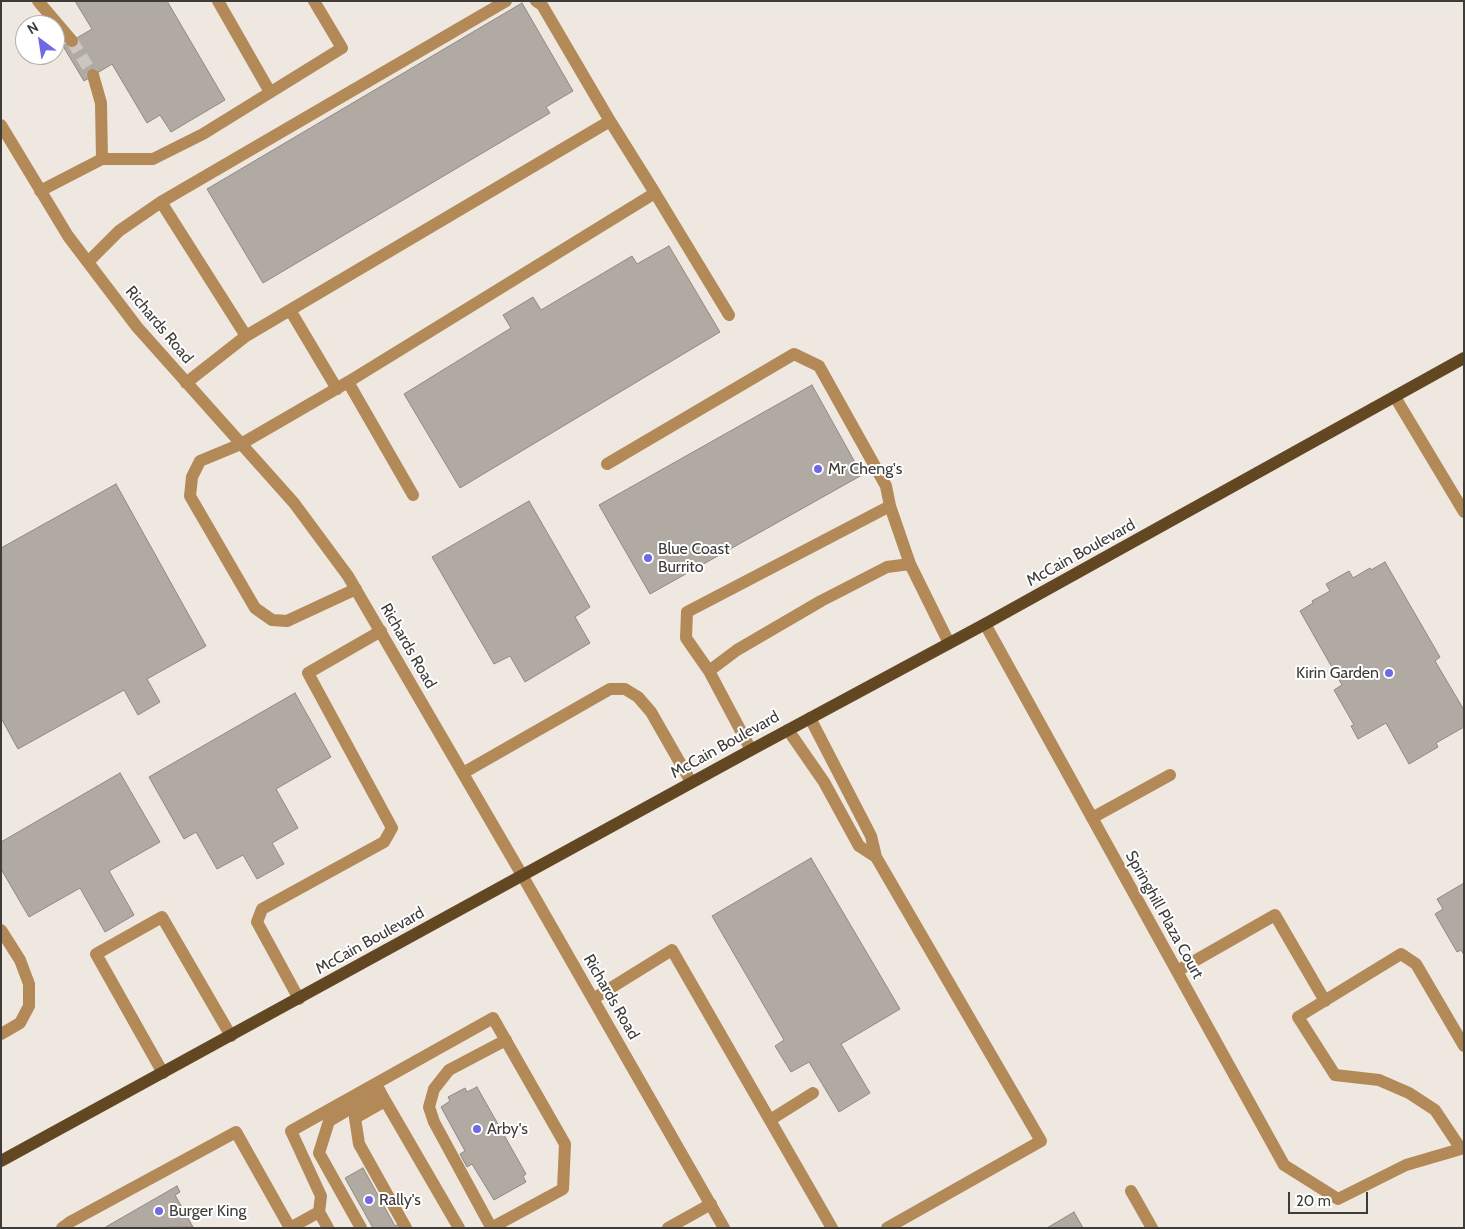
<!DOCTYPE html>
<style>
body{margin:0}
#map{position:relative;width:1465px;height:1229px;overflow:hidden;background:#eee8e0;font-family:Cabin,sans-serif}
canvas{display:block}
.frame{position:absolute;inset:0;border:2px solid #3e3c39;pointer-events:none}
.north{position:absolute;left:15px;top:15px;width:50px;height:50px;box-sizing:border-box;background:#fff;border:1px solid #b2b1b0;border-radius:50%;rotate:329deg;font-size:14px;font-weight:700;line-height:20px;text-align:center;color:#3e3c39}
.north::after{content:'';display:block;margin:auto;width:18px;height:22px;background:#6f69e3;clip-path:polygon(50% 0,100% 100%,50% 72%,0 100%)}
.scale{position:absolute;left:1288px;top:1192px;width:80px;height:22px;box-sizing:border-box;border:2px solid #3e3c39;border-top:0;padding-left:6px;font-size:15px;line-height:18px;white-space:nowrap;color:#3e3c39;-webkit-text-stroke:4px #fff;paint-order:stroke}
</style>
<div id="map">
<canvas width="1465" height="1229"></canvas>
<div class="frame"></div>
<div class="north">N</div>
<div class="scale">20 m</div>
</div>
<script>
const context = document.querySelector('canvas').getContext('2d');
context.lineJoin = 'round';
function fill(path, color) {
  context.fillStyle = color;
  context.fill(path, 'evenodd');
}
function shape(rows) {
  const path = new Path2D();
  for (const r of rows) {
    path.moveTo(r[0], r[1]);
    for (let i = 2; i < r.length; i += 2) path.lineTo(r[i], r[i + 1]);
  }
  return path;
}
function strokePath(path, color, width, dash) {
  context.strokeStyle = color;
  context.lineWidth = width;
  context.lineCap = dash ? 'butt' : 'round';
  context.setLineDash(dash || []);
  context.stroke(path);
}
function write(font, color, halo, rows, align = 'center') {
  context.font = font + ' Cabin,sans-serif';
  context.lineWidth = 4;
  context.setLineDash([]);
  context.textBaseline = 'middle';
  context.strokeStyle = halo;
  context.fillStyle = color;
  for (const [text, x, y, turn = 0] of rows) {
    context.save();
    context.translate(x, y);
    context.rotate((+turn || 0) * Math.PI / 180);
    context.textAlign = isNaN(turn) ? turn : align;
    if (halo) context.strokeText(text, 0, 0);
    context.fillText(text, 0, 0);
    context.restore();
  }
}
const building = shape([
 [75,1,167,1,225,100,171,132,160,115,147,123,112,64,84,81,63,46,92,29,75,1],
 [522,3,573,91,546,107,550,113,263,283,207,189,522,3],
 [669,246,720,332,460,488,404,394,511,328,503,315,533,297,541,310,632,256,637,264,669,246],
 [812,385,862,475,650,594,599,505,812,385],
 [116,484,206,646,147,679,160,702,138,715,124,690,18,749,1,718,1,548,116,484],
 [529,501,590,607,575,617,590,643,525,682,510,656,494,664,432,557,529,501],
 [1385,562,1440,657,1435,661,1464,710,1464,727,1436,743,1438,747,1409,764,1386,723,1358,739,1351,726,1354,725,1334,690,1342,685,1300,611,1313,603,1312,601,1330,591,1326,584,1349,571,1353,578,1370,568,1371,570,1385,562],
 [295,693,331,757,276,789,298,828,272,843,284,864,257,879,243,855,217,869,196,832,184,839,149,777,295,693],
 [120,773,160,842,109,871,134,915,105,932,80,888,29,917,1,869,1,842,120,773],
 [811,858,900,1009,841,1044,870,1093,839,1112,809,1062,791,1072,775,1046,784,1040,712,916,811,858],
 [1464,883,1464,955,1461,950,1457,952,1435,914,1443,909,1437,899,1464,883],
 [477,1087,526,1174,523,1176,526,1182,494,1200,472,1164,467,1167,460,1154,465,1151,441,1107,450,1101,448,1097,465,1088,467,1092,477,1087],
 [363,1168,395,1226,402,1222,405,1228,373,1228,345,1178,363,1168],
 [177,1186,180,1192,175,1195,193,1227,104,1228,177,1186],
 [1074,1212,1083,1228,1047,1228,1074,1212]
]);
fill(building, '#b0aaa3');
strokePath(building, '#8f8982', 1);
strokePath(shape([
 [72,41,93,75]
]), '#cbc6bf', 12, [12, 6]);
strokePath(shape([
 [38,1,72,41],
 [218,1,270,92],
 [93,75,101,103,102,159],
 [1,125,68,236,137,327,294,503,348,576,522,875,724,1228],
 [40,191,102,159,153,159,203,134,342,48,314,1],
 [655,193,729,315],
 [161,202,246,336,186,383],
 [88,262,119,231,161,202,506,1],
 [290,310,337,389],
 [246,336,610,121],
 [348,382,413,495],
 [1395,397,1464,512],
 [607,464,794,354,819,366,886,486,890,506,687,612,686,638,709,671],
 [890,506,910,564],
 [356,589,287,621,272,620,255,608,190,496,192,477,200,461,241,444,348,382,655,193,610,121,542,5,536,1],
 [985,624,1284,1165,1338,1199,1406,1165,1464,1148],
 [810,718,871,836,876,857,1041,1141,887,1228],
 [788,730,824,782,859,846,876,857],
 [751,750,709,671,737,650,821,601,887,567,910,564,949,643],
 [463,773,610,689,625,689,638,697,651,712,691,782],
 [1092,818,1170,775],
 [1,930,20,960,29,984,29,1006,20,1023,1,1034],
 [1177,971,1275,915,1325,1001],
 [299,999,257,922,262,909,384,842,392,828,308,673,381,631],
 [593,999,672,950,832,1228],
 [163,1073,96,954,162,917,231,1036],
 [376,1085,459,1228],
 [385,1101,355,1118,359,1144,406,1228],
 [770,1120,813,1093],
 [1461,1149,1435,1110,1409,1093,1379,1080,1335,1075,1298,1017,1401,954,1416,964,1464,1046],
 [1131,1191,1152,1228],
 [319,1212,321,1196,291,1131,493,1018,565,1144,563,1189,491,1228],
 [491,1227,434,1122,429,1107,434,1089,449,1070,506,1040],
 [62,1228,70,1222,236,1132,290,1228],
 [290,1228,319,1212,328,1228],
 [361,1228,319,1153,329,1121,380,1091],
 [668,1228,711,1204]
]), '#b38a57', 12);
strokePath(shape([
 [1,1161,751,750,985,624,1464,358]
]), '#634723', 12);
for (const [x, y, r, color] of [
 [818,469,5,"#6f69e3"],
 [648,558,5,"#6f69e3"],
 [1389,673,5,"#6f69e3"],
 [477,1129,5,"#6f69e3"],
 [369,1200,5,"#6f69e3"],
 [159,1211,5,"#6f69e3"]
]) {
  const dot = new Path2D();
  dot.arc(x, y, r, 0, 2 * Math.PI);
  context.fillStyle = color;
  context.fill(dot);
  strokePath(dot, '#fff', 2);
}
write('16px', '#3e3c39', '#fff', [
 ["Richards Road",159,325,50],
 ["McCain Boulevard",1081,553,-29],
 ["Richards Road",408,646,60],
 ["McCain Boulevard",725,745,-29],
 ["Springhill Plaza Court",1164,915,61],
 ["McCain Boulevard",370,941,-29],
 ["Richards Road",611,997,60]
]);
write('16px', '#3e3c39', '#fff', [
 ["Mr Cheng's",828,469],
 ["Blue Coast",658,549],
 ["Burrito",658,567],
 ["Kirin Garden",1379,673,"right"],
 ["Arby's",487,1129],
 ["Rally's",379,1200],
 ["Burger King",169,1211]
], 'left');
</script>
